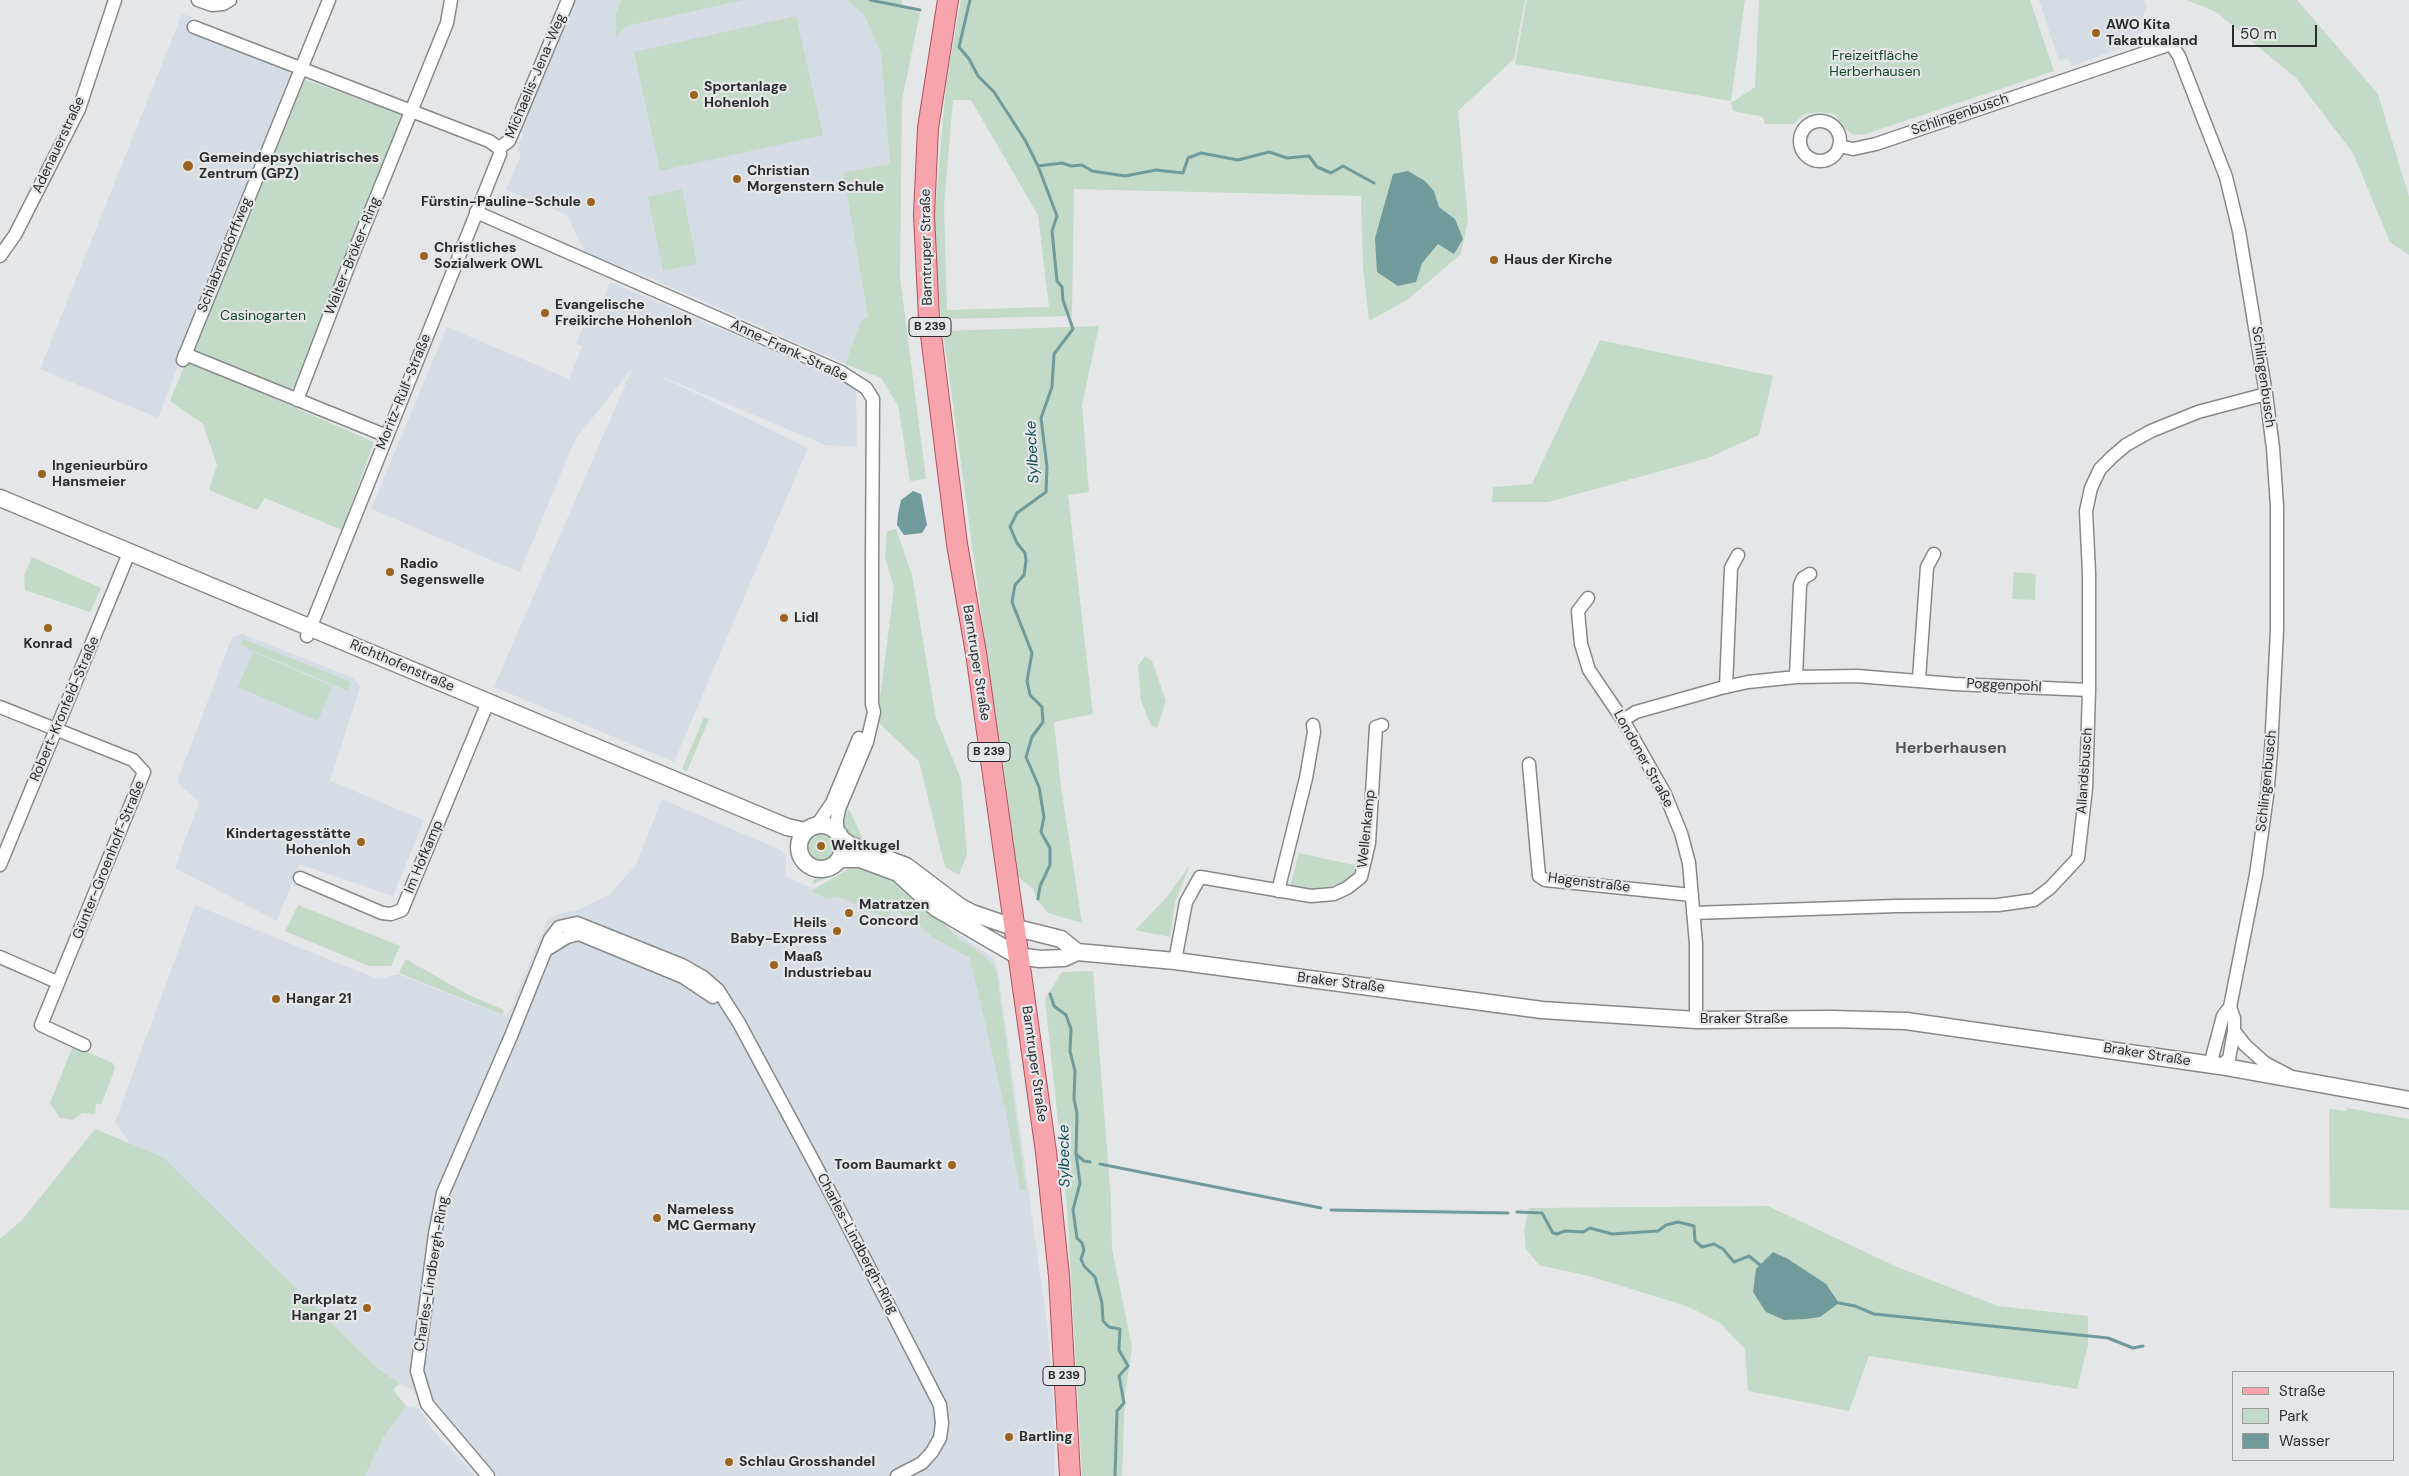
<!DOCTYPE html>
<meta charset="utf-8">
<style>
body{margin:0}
#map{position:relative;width:2409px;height:1476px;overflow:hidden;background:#e5e6e8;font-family:"DM Sans",sans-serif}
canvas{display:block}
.legend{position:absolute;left:2232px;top:1371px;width:162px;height:90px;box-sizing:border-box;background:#e5e6e8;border:1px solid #9b9c9d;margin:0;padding:6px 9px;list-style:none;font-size:15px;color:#2b2c2d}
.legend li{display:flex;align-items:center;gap:10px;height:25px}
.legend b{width:25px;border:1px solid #9b9c9d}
.scale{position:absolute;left:2232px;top:25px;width:85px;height:22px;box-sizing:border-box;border:2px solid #2b2c2d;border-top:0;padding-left:6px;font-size:15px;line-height:18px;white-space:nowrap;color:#2b2c2d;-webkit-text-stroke:4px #e5e6e8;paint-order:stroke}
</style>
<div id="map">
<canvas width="2409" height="1476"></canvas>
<ul class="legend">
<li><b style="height:6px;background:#f8a4ac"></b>Straße</li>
<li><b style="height:14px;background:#c3dac8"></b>Park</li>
<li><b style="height:14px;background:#719b9b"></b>Wasser</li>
</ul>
<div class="scale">50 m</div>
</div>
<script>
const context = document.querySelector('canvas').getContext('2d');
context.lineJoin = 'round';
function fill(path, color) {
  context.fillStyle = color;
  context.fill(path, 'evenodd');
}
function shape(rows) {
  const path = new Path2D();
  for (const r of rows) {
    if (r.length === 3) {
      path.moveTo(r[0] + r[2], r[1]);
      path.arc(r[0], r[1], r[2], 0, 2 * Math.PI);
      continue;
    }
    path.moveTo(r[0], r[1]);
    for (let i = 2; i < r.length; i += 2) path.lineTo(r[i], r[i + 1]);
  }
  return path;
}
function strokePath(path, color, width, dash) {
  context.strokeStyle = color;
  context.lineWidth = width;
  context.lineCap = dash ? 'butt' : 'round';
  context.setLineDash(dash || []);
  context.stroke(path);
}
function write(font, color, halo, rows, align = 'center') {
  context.font = font + ' "DM Sans",sans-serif';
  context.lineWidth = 4.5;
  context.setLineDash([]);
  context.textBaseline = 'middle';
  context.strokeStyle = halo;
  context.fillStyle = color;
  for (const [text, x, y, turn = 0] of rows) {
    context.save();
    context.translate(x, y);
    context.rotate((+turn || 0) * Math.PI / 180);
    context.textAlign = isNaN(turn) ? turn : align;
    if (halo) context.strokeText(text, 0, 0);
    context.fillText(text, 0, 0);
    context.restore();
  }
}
fill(shape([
 [572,0,621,0,616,13,617,36,627,26,744,0,847,0,864,15,881,54,890,165,843,174,868,317,862,319,845,364,660,282,585,253,567,215,506,190,521,155,517,149,523,133,521,132],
 [2039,0,2144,0,2147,5,2142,18,2147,31,2136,34,2135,40,2124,44,2121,48,2072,66,2068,58,2059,61],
 [182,14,192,17,188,27,288,66,291,72,158,418,40,369],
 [610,282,856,386,857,447,825,445,649,371,808,448,674,762,494,687,633,367,575,440,520,572,371,509,447,327,569,379,582,346,576,344,583,327,588,314,597,317],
 [242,634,353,678,360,687,330,781,424,820,393,896,299,864,277,921,175,868,199,802,177,782,232,637],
 [662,799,774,847,783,852,786,857,786,877,814,889,852,867,866,871,994,959,998,972,1048,1331,1053,1394,1055,1476,497,1476,437,1406,378,1369,163,1157,131,1145,115,1122,195,905,378,979,398,974,507,1017,547,921,561,913,578,910,610,894,636,865],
 [406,1406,419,1408,432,1429,475,1476,365,1476,383,1438]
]), '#d6dce4');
fill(shape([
 [621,0,744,0,627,26,616,37,616,13],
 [847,0,902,0,902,7,920,13,902,100,900,277,926,479,910,481,898,406,881,378,845,364,862,319,868,317,843,173,890,164,881,54,864,15],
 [961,0,1525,0,1514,59,1458,111,1468,220,1461,254,1407,300,1369,321,1363,267,1361,196,1074,189,1072,316,941,319,934,224,946,84],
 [953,100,971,100,1038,215,1049,307,947,310,944,206],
 [1393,174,1434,191,1439,207,1455,219,1422,263],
 [1527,0,1745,0,1731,101,1515,64],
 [1759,0,2030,0,2054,71,1866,134,1854,135,1842,126,1835,114,1819,112,1805,114,1793,124,1765,124,1763,117,1733,111,1731,103,1755,87],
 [2187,0,2297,0,2378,94,2409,197,2409,255,2390,242,2353,153,2296,78,2216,12],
 [796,16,823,135,660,171,634,52],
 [306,80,403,115,295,386,289,390,189,352,300,83],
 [682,189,697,264,663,271,648,197],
 [1099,326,1082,405,1089,492,1068,495,1093,714,1054,722,1061,787,1082,923,1048,913,1037,900,1033,889,1017,876,943,331],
 [1600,340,1773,376,1759,435,1708,458,1548,502,1492,502,1493,487,1532,484],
 [190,362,374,442,342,530,265,498,257,510,209,490,217,465,203,424,170,401,184,367],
 [896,529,912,575,936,718,961,779,967,854,959,875,945,867,919,761,877,721,894,588,885,556,887,531],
 [32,557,101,588,90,612,25,590,24,576],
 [2014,572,2036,574,2035,600,2012,599],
 [243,639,351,682,348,691,240,645],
 [253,652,332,686,318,721,238,687],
 [1145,656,1152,661,1166,701,1157,728,1151,725,1141,701,1138,666],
 [704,717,709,719,687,771,682,769],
 [843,808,850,811,862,837,859,844,847,838,843,830,841,822],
 [822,846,14],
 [1299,853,1358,866,1345,884,1311,890,1290,886],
 [845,862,847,865,834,874,814,884,812,882,819,876,836,870],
 [862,862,893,874,959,939,983,955,996,969,1026,1190,1020,1190,1006,1113,970,958,934,938,911,918,892,909,888,919,837,896,828,899,812,892,814,889,849,869,859,869],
 [1190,865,1175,902,1170,937,1135,930,1166,898],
 [298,905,400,946,391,966,369,966,285,931],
 [406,959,469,995,504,1010,503,1015,399,973],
 [1093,971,1111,1200,1112,1249,1132,1347,1125,1395,1122,1476,1082,1476,1067,1207,1045,999,1062,972],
 [73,1046,113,1063,115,1069,101,1105,96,1103,95,1114,82,1113,73,1120,60,1118,50,1103],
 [2347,1108,2409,1119,2409,1210,2330,1208,2329,1109,2347,1111],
 [95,1129,163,1157,378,1369,400,1383,393,1390,406,1406,383,1438,365,1476,0,1476,0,1239,22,1220],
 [1768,1206,1897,1267,1998,1306,2088,1316,2088,1346,2077,1389,1869,1356,1849,1411,1748,1391,1745,1349,1720,1323,1689,1307,1651,1295,1589,1276,1539,1265,1526,1249,1524,1230,1529,1208]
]), '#c3dac8');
fill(shape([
 [1408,171,1425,181,1434,191,1439,207,1455,219,1463,239,1454,254,1438,244,1422,263,1416,282,1398,286,1377,272,1375,238,1393,174],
 [913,491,921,494,927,525,922,533,904,535,897,525,898,514,901,500],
 [1773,1252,1788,1259,1826,1284,1839,1303,1820,1317,1806,1319,1784,1320,1766,1312,1753,1292,1756,1269]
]), '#719b9b');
strokePath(shape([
 [870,0,920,10],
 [970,0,959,47,969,59,978,76,994,92,1025,140,1038,166,1057,216,1052,231,1057,281,1062,287,1063,300,1073,329,1054,354,1052,387,1041,418,1047,467,1046,492,1017,513,1010,527,1017,543,1025,553,1026,561,1024,575,1015,585,1012,602,1032,653,1027,681,1030,695,1042,707,1043,722,1032,737,1026,757,1039,787,1044,817,1041,832,1050,848,1050,865,1040,886,1038,899],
 [1038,166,1062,163,1071,166,1082,165,1092,171,1125,176,1156,170,1183,173,1188,158,1201,153,1238,160,1269,152,1287,158,1309,156,1317,167,1331,173,1343,166,1374,183],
 [1050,994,1054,1006,1066,1015,1071,1029,1070,1051,1075,1071,1074,1099,1077,1113,1076,1154,1080,1183,1073,1210,1077,1238,1082,1243,1084,1250,1081,1259,1084,1266,1095,1277,1102,1303,1103,1321,1109,1327,1120,1329,1119,1350,1128,1366,1119,1376,1124,1403,1117,1411,1115,1476],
 [1076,1154,1084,1161,1090,1162],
 [1100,1164,1321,1208],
 [1331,1210,1508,1213],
 [1517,1212,1542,1213,1553,1233,1557,1234,1565,1231,1583,1232,1590,1228,1612,1234,1658,1231,1666,1225,1678,1222,1694,1226,1695,1241,1702,1247,1714,1244,1723,1249,1734,1262,1749,1256,1760,1265],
 [1839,1303,1855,1306,1874,1314,2108,1338,2133,1348,2143,1346]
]), '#719b9b', 3);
const minor = shape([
 [198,0,212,5,223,4,230,0],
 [194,27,489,141,499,148],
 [1820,141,20],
 [1839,146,1853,149,1876,144,2171,44,2179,56,2226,177,2239,231,2266,394,2273,448,2277,506,2277,630,2271,751,2267,796,2256,875,2230,1007,2223,1016,2210,1065],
 [499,148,509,141,568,0],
 [476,212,841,372,866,388,873,399,872,564,872,704,874,712,867,742,839,809,837,819,837,831],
 [0,256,15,235,79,109,115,0],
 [185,354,387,436],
 [183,360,329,0],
 [297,400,350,262,447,23,451,0],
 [1588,598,1578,611,1581,644,1589,670,1623,720,1665,794,1681,833,1689,863,1696,944,1696,1020],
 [307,636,500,154,499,148],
 [1796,677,1800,585,1803,578,1810,574],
 [1919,679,1927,567,1934,554],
 [1726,687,1731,568,1738,555],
 [0,707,133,760,144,772,41,1025,84,1045],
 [1623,720,1636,712,1721,688,1748,682,1796,677,1857,676,1954,684,2089,690],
 [1529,764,1539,876,1545,880,1692,895],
 [817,825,832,803,859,738],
 [0,865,129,553],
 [300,878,382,913,391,914,402,910,488,702],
 [1278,891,1306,778,1314,732,1313,725],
 [1693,913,1896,906,1998,905,2034,900,2050,888,2078,858,2086,788,2089,690,2089,573,2086,511,2091,488,2100,469,2112,457,2126,445,2151,431,2198,412,2266,394],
 [546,950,567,937,579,934,683,977,713,997],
 [0,957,57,982],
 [1175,961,1186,902,1200,877,1311,896,1334,894,1347,888,1361,877,1369,843,1376,727,1382,725],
 [2230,1007,2234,1018,2234,1031,2245,1045,2265,1063,2288,1075],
 [2220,1066,2229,1059,2234,1031],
 [488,1476,427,1404,417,1371,435,1234,443,1193,511,1036,550,939,559,927,577,923,682,965,703,977,718,990,739,1023,838,1207,940,1405,942,1423,940,1438,932,1452,922,1463,897,1476]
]);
const tertiary = shape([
 [0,498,787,827,805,831],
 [821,847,22],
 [843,840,850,845,906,866,959,906,972,913,1013,927,1061,939,1077,952],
 [840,859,860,859,898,873,936,908,1018,956,1040,959,1064,958,1077,952,1175,961,1542,1010,1696,1020,1831,1019,1906,1021,2220,1066,2409,1100]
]);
const primary = shape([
 [948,0,928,128,924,215,929,319,957,544,976,653,1046,1152,1059,1276,1070,1476]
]);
strokePath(minor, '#87888a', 15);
strokePath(tertiary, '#87888a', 19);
strokePath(primary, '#ae535b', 22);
strokePath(minor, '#fff', 12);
strokePath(tertiary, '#fff', 16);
strokePath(primary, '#f8a4ac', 20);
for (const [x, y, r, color] of [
 [2096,33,5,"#9b641e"],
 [694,95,5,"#9b641e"],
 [188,166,6,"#9b641e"],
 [737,179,5,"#9b641e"],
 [591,202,5,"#9b641e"],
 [424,256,5,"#9b641e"],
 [1494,260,5,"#9b641e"],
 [545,313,5,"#9b641e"],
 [42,474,5,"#9b641e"],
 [390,572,5,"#9b641e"],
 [784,618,5,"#9b641e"],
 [48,628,5,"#9b641e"],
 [361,842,5,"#9b641e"],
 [821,846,5,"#9b641e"],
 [849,913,5,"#9b641e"],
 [837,931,5,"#9b641e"],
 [774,965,5,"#9b641e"],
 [276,999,5,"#9b641e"],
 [952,1165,5,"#9b641e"],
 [657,1218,5,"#9b641e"],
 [367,1308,5,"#9b641e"],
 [1009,1437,5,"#9b641e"],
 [729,1462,5,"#9b641e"]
]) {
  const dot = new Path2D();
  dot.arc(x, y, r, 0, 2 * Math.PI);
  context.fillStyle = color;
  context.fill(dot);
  strokePath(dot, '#e5e6e8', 2);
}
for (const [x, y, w] of [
 [930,327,42],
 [989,752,42],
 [1064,1376,42]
]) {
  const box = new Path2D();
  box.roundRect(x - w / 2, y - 9.5, w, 19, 4);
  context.fillStyle = '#e5e6e8';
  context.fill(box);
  strokePath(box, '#2b2c2d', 1);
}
write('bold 12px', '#2b2c2d', null, [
 ["B 239",930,327],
 ["B 239",989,752],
 ["B 239",1064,1376]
]);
write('bold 14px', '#2b2c2d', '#e5e6e8', [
 ["AWO Kita",2106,25],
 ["Takatukaland",2106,41],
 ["Sportanlage",704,87],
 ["Hohenloh",704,103],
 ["Gemeindepsychiatrisches",199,158],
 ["Zentrum (GPZ)",199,174],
 ["Christian",747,171],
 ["Morgenstern Schule",747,187],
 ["Fürstin-Pauline-Schule",581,202,"right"],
 ["Christliches",434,248],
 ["Sozialwerk OWL",434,264],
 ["Haus der Kirche",1504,260],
 ["Evangelische",555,305],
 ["Freikirche Hohenloh",555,321],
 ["Ingenieurbüro",52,466],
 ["Hansmeier",52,482],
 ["Radio",400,564],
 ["Segenswelle",400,580],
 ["Lidl",794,618],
 ["Konrad",48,644,"center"],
 ["Kindertagesstätte",351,834,"right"],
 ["Hohenloh",351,850,"right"],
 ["Weltkugel",831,846],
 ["Matratzen",859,905],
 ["Concord",859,921],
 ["Heils",827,923,"right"],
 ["Baby-Express",827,939,"right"],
 ["Maaß",784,957],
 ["Industriebau",784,973],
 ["Hangar 21",286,999],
 ["Toom Baumarkt",942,1165,"right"],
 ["Nameless",667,1210],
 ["MC Germany",667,1226],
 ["Parkplatz",357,1300,"right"],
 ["Hangar 21",357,1316,"right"],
 ["Bartling",1019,1437],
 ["Schlau Grosshandel",739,1462]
], 'left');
write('14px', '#164727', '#e5e6e8', [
 ["Freizeitfläche",1875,56],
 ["Herberhausen",1875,72],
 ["Casinogarten",263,316]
]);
write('14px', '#2b2c2d', '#e5e6e8', [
 ["Michaelis-Jena-Weg",536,76,-67],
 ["Schlingenbusch",1960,115,-19],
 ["Adenauerstraße",59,145,-65],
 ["Barntruper Straße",927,247,-91],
 ["Schlabrendorffweg",225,255,-68],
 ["Walter-Bröker-Ring",353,256,-68],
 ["Anne-Frank-Straße",789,351,25],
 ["Schlingenbusch",2263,377,82],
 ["Moritz-Rülf-Straße",404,392,-68],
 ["Barntruper Straße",976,663,81],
 ["Richthofenstraße",402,666,23],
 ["Poggenpohl",2004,686,3],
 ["Robert-Kronfeld-Straße",65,709,-67],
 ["Londoner Straße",1643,759,61],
 ["Allandsbusch",2085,771,-86],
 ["Schlingenbusch",2267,781,-84],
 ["Wellenkamp",1367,829,-84],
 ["Im Hofkamp",424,857,-67],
 ["Günter-Groenhoff-Straße",109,860,-68],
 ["Hagenstraße",1589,883,7],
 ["Braker Straße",1341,983,7],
 ["Braker Straße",1744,1019],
 ["Braker Straße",2147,1055,9],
 ["Barntruper Straße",1034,1064,82],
 ["Charles-Lindbergh-Ring",857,1244,62],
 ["Charles-Lindbergh-Ring",432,1274,-81]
]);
write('italic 15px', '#125151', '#e5e6e8', [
 ["Sylbecke",1033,452,-93],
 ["Sylbecke",1065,1156,-91]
]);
write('bold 16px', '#525354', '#e5e6e8', [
 ["Herberhausen",1951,749]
]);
</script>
